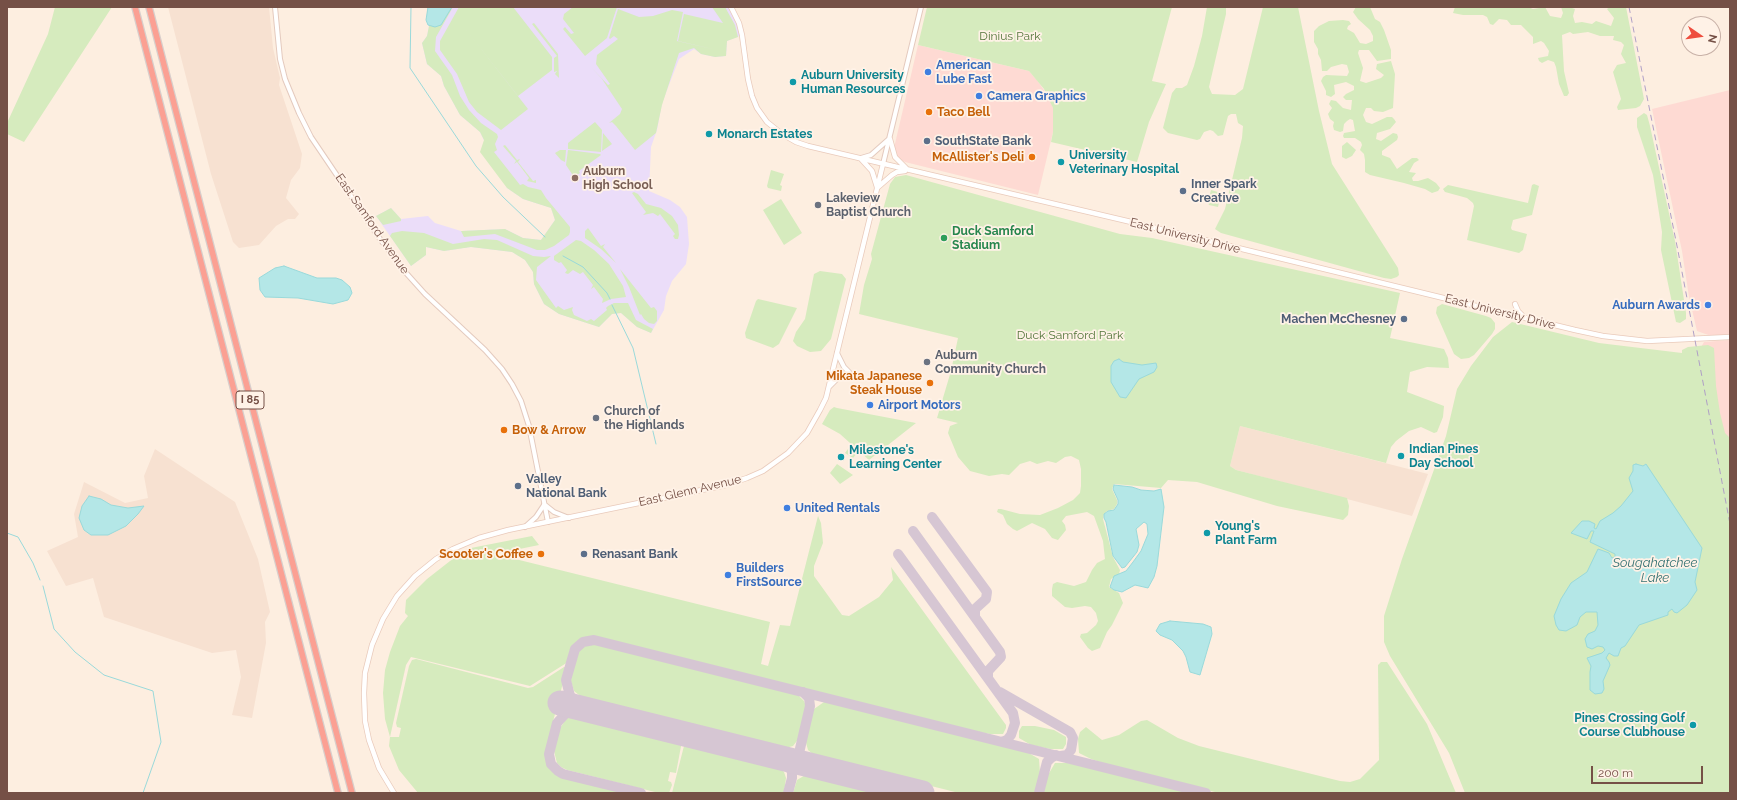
<!DOCTYPE html>
<style>
body{margin:0}
#map{position:relative;width:1737px;height:800px;overflow:hidden;background:#fdeee0;font-family:Raleway,sans-serif}
canvas{display:block}
.frame{position:absolute;inset:0;border:8px solid #755046;pointer-events:none}
.north{position:absolute;left:1681px;top:16px;width:40px;height:40px;box-sizing:border-box;background:#fff2e7;border:1px solid #c8b1a7;border-radius:50%;rotate:103deg;font-size:11px;font-weight:700;line-height:16px;text-align:center;color:#755046}
.north::after{content:'';display:block;margin:auto;width:14px;height:18px;background:#ee4d3e;clip-path:polygon(50% 0,100% 100%,50% 72%,0 100%)}
.scale{position:absolute;left:1591px;top:766px;width:112px;height:18px;box-sizing:border-box;border:2px solid #755046;border-top:0;padding-left:5px;font-size:12px;line-height:14px;white-space:nowrap;color:#755046;-webkit-text-stroke:3px #fff2e7;paint-order:stroke}
</style>
<div id="map">
<canvas width="1737" height="800"></canvas>
<div class="frame"></div>
<div class="north">N</div>
<div class="scale">200 m</div>
</div>
<script>
const context = document.querySelector('canvas').getContext('2d');
context.lineJoin = 'round';
function fill(path, color) {
  context.fillStyle = color;
  context.fill(path, 'evenodd');
}
function shape(rows) {
  const path = new Path2D();
  for (const r of rows) {
    path.moveTo(r[0], r[1]);
    for (let i = 2; i < r.length; i += 2) path.lineTo(r[i], r[i + 1]);
  }
  return path;
}
function strokePath(path, color, width, dash) {
  context.strokeStyle = color;
  context.lineWidth = width;
  context.lineCap = dash ? 'butt' : 'round';
  context.setLineDash(dash || []);
  context.stroke(path);
}
function write(font, color, halo, rows, align = 'center') {
  context.font = font + ' Raleway,sans-serif';
  context.lineWidth = 3.5;
  context.setLineDash([]);
  context.textBaseline = 'middle';
  context.strokeStyle = halo;
  context.fillStyle = color;
  for (const [text, x, y, turn = 0] of rows) {
    context.save();
    context.translate(x, y);
    context.rotate((+turn || 0) * Math.PI / 180);
    context.textAlign = isNaN(turn) ? turn : align;
    if (halo) context.strokeText(text, 0, 0);
    context.fillText(text, 0, 0);
    context.restore();
  }
}
fill(shape([
 [168,7,269,7,273,48,280,78,279,85,302,154,300,168,291,180,286,198,299,214,295,219,288,219,276,226,259,245,239,248,233,242,211,174],
 [1240,426,1428,474,1412,516,1236,470,1230,466],
 [155,449,235,502,258,559,270,612,265,622,266,643,252,718,232,715,241,677,236,650,212,653,104,617,93,578,66,586,47,551,78,537,74,514,84,482,125,503,148,498,144,476]
]), '#f7e1d1');
fill(shape([
 [918,45,1029,71,1037,80,1050,99,1053,108,1053,132,1038,195,905,162,897,157,894,148],
 [1730,90,1730,337,1714,337,1697,331,1689,297,1682,251,1652,109],
 [1730,340,1730,503,1700,349,1704,342]
]), '#fedad3');
fill(shape([
 [428,7,731,7,742,35,727,41,726,56,715,57,701,54,694,49,679,59,662,103,657,130,651,147,649,191,670,200,680,207,687,217,689,244,686,264,672,281,666,296,664,310,651,333,637,327,621,313,612,314,599,327,559,314,544,304,534,284,533,272,525,260,512,252,471,247,444,251,426,247,426,255,411,266,376,216,391,208,401,219,428,216,435,223,461,231,505,229,523,238,541,240,555,220,551,208,523,199,507,188,480,132,460,115,444,86,441,76,427,64,422,43,427,36,429,26,427,12]
]), '#ebddf9');
fill(shape([
 [55,7,112,7,24,142,7,134,7,123,48,34],
 [428,7,453,7,436,37,435,51,452,75,460,96,469,110,481,123,497,134,498,137,495,144,497,150,494,152,520,185,523,184,528,187,541,190,546,198,570,227,570,232,569,235,554,246,545,250,537,250,495,234,464,237,461,231,505,229,523,238,541,240,555,220,551,208,523,199,507,188,480,152,484,140,480,132,460,115,444,86,441,76,427,64,422,43,427,36,429,26,427,12],
 [459,7,513,7,552,57,552,70,518,96,464,27,528,109,501,130,477,112,469,102,457,74,440,50,440,41],
 [573,7,617,7,607,38,585,56,563,29,565,27,571,34,574,33,563,19,564,14],
 [712,7,725,7,735,25,738,37,727,41,726,56,715,57,701,54,694,48,679,53,662,105,656,133,635,150,616,126,612,122,609,123,620,114,622,109,602,79,590,66,608,85,610,84,596,64,597,55,618,39,614,36,610,39,609,38,618,9,639,17,653,16,672,10,683,12,677,41,717,50,678,41,684,14,723,23],
 [927,7,1172,7,1152,81,1166,84,1149,122,1137,162,1051,142,1053,132,1053,108,1044,89,1029,71,918,45],
 [1207,7,1226,7,1226,14,1209,87,1212,94,1235,95,1243,89,1263,7,1298,7,1319,111,1332,164,1398,268,1399,275,1397,277,1391,279,1384,278,1221,233,1215,229,1225,209,1242,138,1243,126,1238,123,1236,114,1231,114,1228,116,1223,135,1218,136,1213,131,1210,130,1204,132,1200,139,1197,140,1168,133,1163,128,1172,93,1176,88,1182,88,1187,85,1194,66,1202,36],
 [1356,7,1370,7,1375,19,1380,22,1384,30,1391,50,1391,59,1377,61,1369,50,1359,50,1358,53,1363,68,1360,81,1366,83,1381,78,1384,75,1376,69,1377,64,1391,61,1395,74,1393,108,1383,112,1374,111,1371,108,1366,108,1363,115,1366,122,1372,124,1387,117,1392,117,1394,119,1396,122,1390,129,1377,133,1376,139,1381,141,1393,133,1397,134,1398,137,1397,140,1382,151,1382,155,1390,158,1397,169,1412,158,1417,158,1419,160,1414,163,1409,172,1416,173,1412,178,1413,181,1418,181,1428,178,1436,183,1440,188,1438,191,1432,193,1425,189,1404,183,1370,175,1365,172,1365,160,1364,154,1360,150,1362,145,1361,142,1355,138,1344,138,1343,136,1344,133,1355,131,1353,120,1350,119,1347,121,1344,124,1343,131,1340,132,1334,130,1333,126,1334,122,1330,119,1328,114,1332,108,1329,104,1331,100,1336,101,1343,108,1351,110,1352,100,1346,100,1343,97,1346,94,1354,90,1354,86,1346,82,1334,85,1335,94,1331,97,1326,95,1326,91,1321,81,1323,77,1326,75,1347,76,1349,72,1347,65,1342,64,1331,67,1327,71,1322,71,1321,60,1318,54,1318,49,1314,42,1314,31,1319,26,1329,21,1343,20,1349,21,1351,24,1348,26,1347,29,1354,33,1360,43,1366,44,1373,41,1373,36,1370,30,1358,19,1353,12],
 [1455,7,1528,7,1533,9,1545,7,1550,16,1561,18,1563,13,1561,7,1569,7,1575,9,1573,16,1575,23,1582,22,1592,24,1596,21,1611,26,1614,18,1607,9,1610,7,1626,7,1644,99,1640,106,1636,108,1618,110,1617,107,1621,99,1613,72,1617,65,1626,63,1621,54,1624,45,1621,42,1613,40,1614,36,1600,36,1588,32,1573,34,1570,32,1562,35,1564,71,1569,93,1567,96,1564,96,1559,84,1556,67,1554,62,1548,60,1542,63,1539,61,1538,58,1548,56,1549,51,1544,43,1541,41,1533,44,1533,37,1521,25,1511,25,1507,20,1499,19,1493,25,1490,24,1487,17,1483,15,1463,15,1453,13],
 [534,23,558,54,559,78,555,74,557,71,554,72,554,58,557,56,532,24],
 [1644,113,1647,115,1650,126,1675,241,1686,313,1686,319,1680,323,1676,322,1661,250,1662,232,1653,175,1637,127,1637,118],
 [595,122,602,130,601,152,568,149,568,143],
 [603,133,612,144,602,151],
 [1347,142,1356,150,1352,156,1346,159,1342,157,1342,146],
 [505,145,517,160,520,159,518,162,533,181,536,180,536,183,527,181,529,178,517,162,514,164,516,161,503,146],
 [560,150,566,150,565,162,561,160,555,153],
 [568,150,600,154,601,155,579,171,580,173,574,177,566,165],
 [771,170,784,174,780,185,782,186,781,191,768,188,767,186],
 [906,175,1120,234,1152,238,1400,293,1390,338,1444,349,1448,358,1449,368,1427,367,1410,372,1407,392,1444,406,1443,417,1437,432,1434,433,1421,427,1409,431,1396,441,1391,447,1386,463,1240,426,1230,466,1236,470,1347,498,1349,506,1348,515,1343,520,1277,506,1197,482,1168,480,1161,488,1114,484,1112,489,1117,500,1117,504,1114,509,1107,511,1104,514,1103,519,1113,557,1120,570,1119,574,1111,579,1109,587,1119,593,1123,603,1112,625,1107,632,1100,648,1092,651,1088,648,1080,637,1081,634,1087,633,1096,625,1098,621,1096,613,1091,607,1085,606,1072,608,1065,607,1052,596,1052,589,1053,584,1057,582,1074,586,1086,582,1092,570,1097,563,1105,559,1103,541,1094,516,1087,512,1066,516,1062,521,1065,525,1066,530,1058,540,1052,538,1045,529,1032,523,1017,531,1013,529,1007,524,1003,515,997,512,998,509,1001,509,1020,514,1040,515,1058,508,1073,500,1080,493,1081,486,1081,469,1079,460,1071,456,1065,457,1056,463,1048,461,1037,464,1030,461,1020,464,1009,475,1002,474,989,476,970,471,958,457,948,433,950,426,958,423,937,418,951,371,958,338,859,314,864,285,872,259,871,254,890,184,895,177],
 [1534,184,1539,186,1532,215,1513,220,1511,228,1512,230,1527,234,1523,250,1519,253,1467,240,1474,206,1473,203,1467,198,1445,192,1443,189,1448,185,1528,203,1532,185],
 [1211,190,1221,193,1218,207,1209,205,1208,202],
 [634,192,638,194,646,204,661,208,672,216,678,225,679,235,678,239,675,239,673,236,675,234,660,214,658,216,653,213,643,215,646,212,632,193],
 [781,199,802,233,784,245,763,210],
 [391,208,401,219,401,221,383,225,376,216],
 [588,228,601,246,605,244,603,247,616,263,601,249,585,238,585,231],
 [402,231,424,233,453,244,484,239,497,240,533,256,544,257,551,256,537,267,536,280,556,308,558,306,564,310,573,307,572,310,574,315,587,321,591,319,594,321,607,310,606,308,608,306,614,303,628,303,636,320,653,329,651,333,637,327,621,313,612,314,599,327,559,314,544,304,534,284,533,272,525,260,512,252,471,247,444,251,426,247,426,255,411,266,390,236,392,233],
 [576,240,581,241,594,250,609,264,623,286,626,297,611,299,602,303,603,299,594,287,591,289,593,285,583,272,580,274,573,270,568,274,565,273,567,270,561,262,559,263,554,260,554,256],
 [620,269,651,308,654,307,657,311,657,321,654,324,649,323,644,319,641,314,640,315,629,287],
 [820,271,842,274,846,279,831,339,821,351,810,352,797,346,793,341,796,332,805,319,814,274],
 [758,299,797,308,779,344,773,348,746,338,745,333,756,301],
 [1442,304,1486,316,1491,318,1495,323,1495,329,1492,334,1474,355,1469,358,1461,359,1454,354,1436,313,1437,307],
 [1512,322,1599,343,1682,353,1682,350,1688,347,1708,345,1714,348,1716,386,1720,413,1725,433,1730,438,1730,793,1465,793,1449,753,1390,656,1384,642,1384,616,1402,559,1446,436,1457,389,1471,366,1493,337],
 [834,407,837,408,916,423,869,460,840,434,822,424,830,410],
 [851,445,858,452,853,458,845,453],
 [837,464,853,475,840,484,830,473],
 [818,516,821,523,823,543,814,566,814,576,842,615,849,616,879,597,893,580,891,567,1006,725,1006,728,1003,734,990,734,958,728,599,638,590,637,581,640,574,646,568,662,530,686,411,657,406,665,390,737,399,737,401,728,397,727,396,723,409,666,412,660,416,659,528,688,533,687,564,667,567,667,546,749,548,764,553,771,565,778,624,793,418,793,399,770,389,746,390,737,385,719,383,693,385,670,390,652,400,626,408,616,405,613,406,600,427,579,450,561,471,548,532,536,539,545,495,554,770,622,761,664,768,666,780,625,790,626],
 [589,643,595,643,796,693,804,701,806,706,800,737,793,746,782,749,584,699,574,691,570,678,579,650],
 [1381,662,1387,662,1427,724,1456,793,1219,793,1121,769,1091,759,1079,753,1078,739,1080,732,1086,727,1102,740,1119,735,1141,721,1147,720,1178,738,1199,746,1340,781,1350,782,1360,779,1379,760,1378,665],
 [824,702,830,702,998,744,1027,752,1039,759,1040,773,1035,793,959,793,816,757,808,750,805,739,814,709],
 [578,715,682,741,676,773,670,772,668,781,671,782,672,785,669,793,659,793,567,770,561,767,557,763,554,751,560,728,567,718],
 [1022,726,1035,726,1054,730,1066,737,1066,744,1063,749,1050,749,1031,745,1019,738,1019,731],
 [685,742,776,764,784,772,786,778,784,793,672,793],
 [1055,763,1068,763,1099,769,1192,793,1043,793,1048,775],
 [807,774,813,774,890,793,793,793,797,780]
]), '#d6ebbe');
const water = shape([
 [428,7,452,7,441,25,435,27,428,25,426,20,428,7],
 [284,266,317,278,336,278,342,280,350,287,352,293,348,300,333,304,298,298,265,297,260,290,259,278,275,268,284,266],
 [1119,359,1123,362,1142,365,1156,363,1157,367,1154,372,1139,379,1126,398,1120,397,1111,382,1111,366,1114,361,1119,359],
 [1636,464,1643,466,1646,464,1702,548,1695,582,1697,590,1687,605,1677,613,1674,612,1672,609,1668,612,1668,615,1639,625,1625,646,1621,648,1618,656,1614,656,1609,653,1606,658,1609,662,1610,665,1603,681,1604,689,1602,693,1595,694,1590,690,1590,672,1591,666,1587,658,1602,653,1605,650,1603,647,1598,646,1592,649,1587,647,1585,639,1588,634,1595,631,1598,625,1597,612,1586,612,1580,617,1577,625,1566,631,1559,630,1556,625,1554,616,1561,599,1571,583,1587,572,1598,549,1609,553,1612,558,1615,557,1615,554,1590,542,1594,531,1591,531,1587,539,1571,533,1582,521,1589,521,1595,524,1594,528,1596,529,1600,521,1613,513,1621,506,1633,491,1629,478,1633,471,1633,465,1636,464],
 [1114,485,1132,487,1141,490,1154,491,1161,489,1164,507,1157,566,1154,577,1148,588,1135,585,1122,592,1114,590,1110,587,1114,576,1126,571,1133,562,1141,551,1148,534,1147,524,1144,522,1136,529,1139,545,1137,552,1125,567,1122,568,1113,556,1106,522,1104,518,1104,514,1108,511,1114,510,1118,504,1118,500,1113,489,1114,485],
 [89,496,101,499,111,505,128,508,144,506,138,514,126,526,108,535,91,535,84,530,79,518,82,506,89,496],
 [1170,621,1203,624,1211,627,1212,634,1200,675,1190,672,1186,657,1183,651,1172,640,1160,635,1156,631,1160,624,1170,621]
]);
fill(water, '#b4e7e7');
strokePath(water, '#99d9da', 1);
strokePath(shape([
 [411,7,410,68,476,166,503,197,545,237],
 [563,256,583,267,607,293,610,299],
 [612,305,633,348,656,444],
 [7,533,18,537,33,563,40,580],
 [43,586,54,629,75,652,104,675,153,691,161,742,143,793]
]), '#99d9da', 1);
strokePath(shape([
 [932,517,987,592,986,599,975,609,975,617],
 [913,531,1000,652,1001,657,988,671,988,678],
 [898,554,1013,713,1015,723,1011,735,1007,740,1002,742],
 [803,692,809,698,810,706,799,753,801,758,811,765],
 [1000,692,1070,732,1073,738,1071,750,1067,755,1061,756],
 [583,708,570,696,566,680,575,649,583,642,594,640,1206,793],
 [583,708,567,712,557,723,549,754,551,764,558,771,563,774,641,793],
 [783,758,787,762,792,772,792,778,788,793],
 [1039,793,1047,762,1051,758,1056,755]
]), '#d6c6d3', 10);
strokePath(shape([
 [560,703,922,793]
]), '#d6c6d3', 25);
const tertiary = shape([
 [275,7,280,59,285,79,299,113,311,137,380,239,407,274,425,294,485,350,502,369,512,384,521,401,529,426,548,522],
 [861,158,871,155,889,139],
 [883,164,921,7],
 [830,386,839,377,849,372,844,367,837,353],
 [544,504,554,512,569,518],
 [525,527,536,517,544,505]
]);
const secondary = shape([
 [731,7,739,23,742,35,748,79,752,96,757,108,767,122,782,134,796,142,808,146,1127,221,1575,330,1603,336,1647,341,1730,337],
 [890,139,895,157,906,168],
 [861,159,872,171,877,187],
 [877,188,892,175,897,172,905,171],
 [1515,304,1518,311,1525,318],
 [394,793,379,768,369,740,365,721,364,693,365,673,372,645,383,619,397,596,415,576,436,559,453,549,479,538,508,530,726,485,747,478,763,471,788,453,807,433,820,410,826,398,883,164]
]);
const motorway = shape([
 [135,7,338,793],
 [149,7,352,793]
]);
strokePath(tertiary, '#e4cabe', 6);
strokePath(secondary, '#e9cabb', 6);
strokePath(motorway, '#d8cecb', 8);
strokePath(tertiary, '#fff', 4);
strokePath(secondary, '#fff', 4.5);
strokePath(motorway, '#fba093', 5.5);
strokePath(shape([
 [1629,7,1678,251,1730,524]
]), '#af9fc6', 1, [6, 4]);
for (const [x, y, r, color] of [
 [928,72,4,"#3f7fe0"],
 [793,82,4,"#0f9aa8"],
 [979,96,4,"#3f7fe0"],
 [929,112,4,"#e8710a"],
 [709,134,4,"#0f9aa8"],
 [927,141,4,"#5c6f8a"],
 [1032,157,4,"#e8710a"],
 [1061,162,4,"#0f9aa8"],
 [575,178,4,"#8d6e63"],
 [1183,191,4,"#5c6f8a"],
 [818,205,4,"#6b7280"],
 [944,238,4,"#2e9e5b"],
 [1708,305,4,"#3f7fe0"],
 [1404,319,4,"#5c6f8a"],
 [927,362,4,"#6b7280"],
 [930,383,4,"#e8710a"],
 [870,405,4,"#3f7fe0"],
 [596,418,4,"#6b7280"],
 [504,430,4,"#e8710a"],
 [1401,456,4,"#0f9aa8"],
 [841,457,4,"#0f9aa8"],
 [518,486,4,"#5c6f8a"],
 [787,508,4,"#3f7fe0"],
 [1207,533,4,"#0f9aa8"],
 [541,554,4,"#e8710a"],
 [584,554,4,"#5c6f8a"],
 [728,575,4,"#3f7fe0"],
 [1693,725,4,"#0f9aa8"]
]) {
  const dot = new Path2D();
  dot.arc(x, y, r, 0, 2 * Math.PI);
  context.fillStyle = color;
  context.fill(dot);
  strokePath(dot, '#fff2e7', 1.5);
}
for (const [x, y, w] of [
 [250,400,28]
]) {
  const box = new Path2D();
  box.roundRect(x - w / 2, y - 9, w, 18, 3);
  context.fillStyle = '#fff2e7';
  context.fill(box);
  strokePath(box, '#755046', 1);
}
write('bold 11px', '#755046', null, [
 ["I 85",250,400]
]);
write('12px', '#54763b', '#fff2e7', [
 ["Dinius Park",1010,36],
 ["Duck Samford Park",1070,335]
]);
write('bold 12px', '#366cbe', '#fff2e7', [
 ["American",936,65],
 ["Lube Fast",936,79],
 ["Camera Graphics",987,96],
 ["Auburn Awards",1700,305,"right"],
 ["Airport Motors",878,405],
 ["United Rentals",795,508],
 ["Builders",736,568],
 ["FirstSource",736,582]
], 'left');
write('bold 12px', '#0d838f', '#fff2e7', [
 ["Auburn University",801,75],
 ["Human Resources",801,89],
 ["Monarch Estates",717,134],
 ["University",1069,155],
 ["Veterinary Hospital",1069,169],
 ["Indian Pines",1409,449],
 ["Day School",1409,463],
 ["Milestone's",849,450],
 ["Learning Center",849,464],
 ["Young's",1215,526],
 ["Plant Farm",1215,540],
 ["Pines Crossing Golf",1685,718,"right"],
 ["Course Clubhouse",1685,732,"right"]
], 'left');
write('bold 12px', '#c56008', '#fff2e7', [
 ["Taco Bell",937,112,"left"],
 ["McAllister's Deli",1024,157],
 ["Mikata Japanese",922,376],
 ["Steak House",922,390],
 ["Bow & Arrow",512,430,"left"],
 ["Scooter's Coffee",533,554]
], 'right');
write('bold 12px', '#4e5e75', '#fff2e7', [
 ["SouthState Bank",935,141],
 ["Inner Spark",1191,184],
 ["Creative",1191,198],
 ["Machen McChesney",1396,319,"right"],
 ["Valley",526,479],
 ["National Bank",526,493],
 ["Renasant Bank",592,554]
], 'left');
write('bold 12px', '#785e54', '#fff2e7', [
 ["Auburn",583,171],
 ["High School",583,185]
], 'left');
write('bold 12px', '#5b616d', '#fff2e7', [
 ["Lakeview",826,198],
 ["Baptist Church",826,212],
 ["Auburn",935,355],
 ["Community Church",935,369],
 ["Church of",604,411],
 ["the Highlands",604,425]
], 'left');
write('12px', '#755046', '#fff2e7', [
 ["East Samford Avenue",372,224,55],
 ["East University Drive",1185,236,14],
 ["East University Drive",1500,312,14],
 ["East Glenn Avenue",690,491,-13]
]);
write('bold 12px', '#27864d', '#fff2e7', [
 ["Duck Samford",952,231],
 ["Stadium",952,245]
], 'left');
write('italic 13px', '#377374', '#fff2e7', [
 ["Sougahatchee",1655,563],
 ["Lake",1655,578]
]);
</script>
